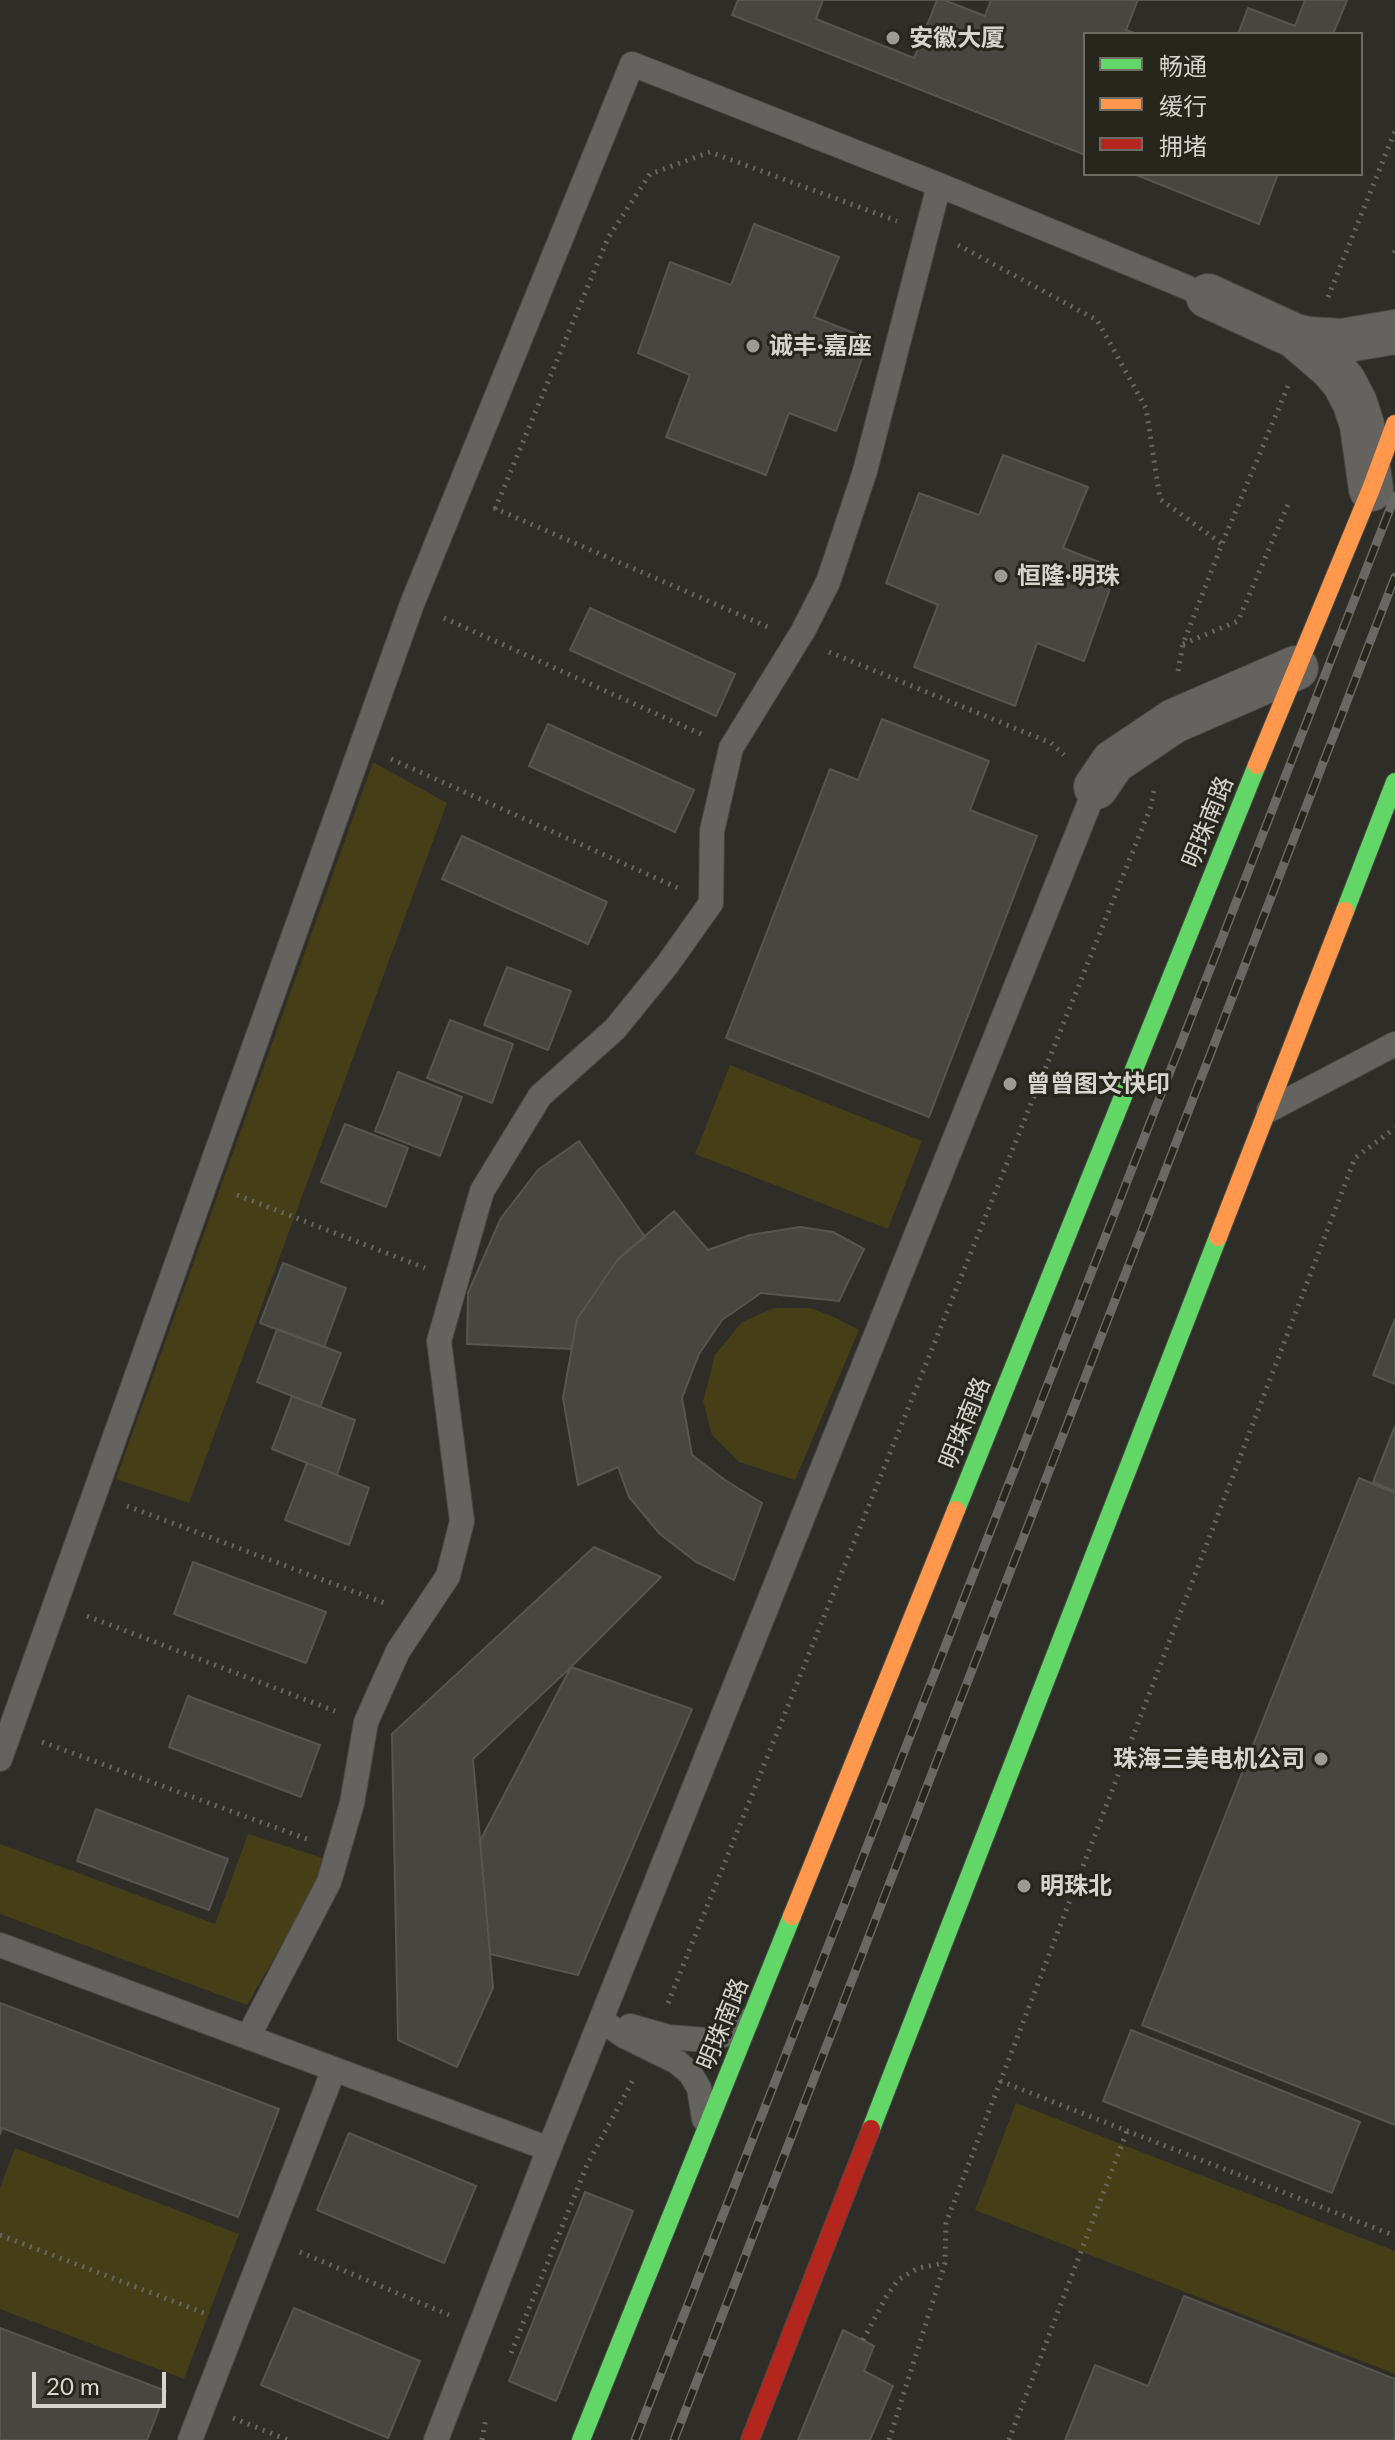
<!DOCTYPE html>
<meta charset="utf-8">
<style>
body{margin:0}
#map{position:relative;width:1395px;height:2440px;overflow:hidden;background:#2e2d28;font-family:Lato,"Noto Sans SC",sans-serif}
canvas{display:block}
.legend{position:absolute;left:1083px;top:32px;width:280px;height:144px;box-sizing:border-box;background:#27261c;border:2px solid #6d6c63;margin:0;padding:10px 14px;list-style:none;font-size:24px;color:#d5d4ce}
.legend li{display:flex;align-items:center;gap:16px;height:40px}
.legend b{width:40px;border:2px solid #6d6c63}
.scale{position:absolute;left:32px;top:2372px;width:134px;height:36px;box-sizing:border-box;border:4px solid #d5d4ce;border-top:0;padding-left:10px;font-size:24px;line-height:28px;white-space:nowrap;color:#d5d4ce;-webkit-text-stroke:6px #27261c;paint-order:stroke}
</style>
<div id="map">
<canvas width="1395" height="2440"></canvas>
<ul class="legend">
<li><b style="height:10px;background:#63d668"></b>畅通</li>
<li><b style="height:10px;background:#ff974d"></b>缓行</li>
<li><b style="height:10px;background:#b3261e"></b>拥堵</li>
</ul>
<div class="scale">20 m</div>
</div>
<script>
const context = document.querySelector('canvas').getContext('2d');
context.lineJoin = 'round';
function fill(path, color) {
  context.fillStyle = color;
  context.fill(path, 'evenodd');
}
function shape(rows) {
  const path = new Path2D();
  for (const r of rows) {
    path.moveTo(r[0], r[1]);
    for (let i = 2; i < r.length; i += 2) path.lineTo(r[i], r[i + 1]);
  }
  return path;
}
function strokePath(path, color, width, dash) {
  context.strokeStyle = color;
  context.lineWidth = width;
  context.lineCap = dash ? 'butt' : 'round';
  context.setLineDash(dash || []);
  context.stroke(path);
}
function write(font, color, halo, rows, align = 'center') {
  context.font = font + ' Lato,"Noto Sans SC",sans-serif';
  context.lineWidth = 6;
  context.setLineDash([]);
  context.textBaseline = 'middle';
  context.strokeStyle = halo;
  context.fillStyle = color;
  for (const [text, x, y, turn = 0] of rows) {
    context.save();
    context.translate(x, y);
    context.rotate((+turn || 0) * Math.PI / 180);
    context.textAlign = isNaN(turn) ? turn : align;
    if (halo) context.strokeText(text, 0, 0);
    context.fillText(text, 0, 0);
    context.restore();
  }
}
fill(shape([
 [373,762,447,803,189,1503,116,1479],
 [730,1065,922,1141,888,1229,695,1154],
 [774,1308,810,1308,834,1317,859,1330,795,1480,739,1462,712,1435,703,1401,715,1355,742,1322],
 [248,1834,323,1858,316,1886,247,2005,0,1914,0,1844,215,1924],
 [1016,2103,1395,2251,1395,2374,975,2210],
 [15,2148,239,2234,184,2379,0,2309,0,2188]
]), '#463e16');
const building = shape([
 [738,0,1347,0,1333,34,1085,34,1085,155,732,15,738,0],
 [823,0,937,0,914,58,816,19,823,0],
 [944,0,991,0,985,16,944,0],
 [1138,0,1305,0,1295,26,1248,8,1238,34,1137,34,1126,30,1138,0],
 [1134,174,1278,174,1259,224,1134,174],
 [754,224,839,257,814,317,869,339,836,431,789,413,766,475,666,437,690,375,638,353,670,262,731,285,754,224],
 [1003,455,1088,487,1063,548,1117,569,1084,661,1037,643,1015,706,914,667,938,605,886,583,919,493,979,515,1003,455],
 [590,608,735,674,716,716,570,650,590,608],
 [882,719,989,761,970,810,1037,836,929,1117,726,1038,830,769,858,780,882,719],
 [548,724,694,790,675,832,529,766,548,724],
 [462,836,607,902,588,944,442,879,462,836],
 [507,967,571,991,548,1050,484,1025,507,967],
 [450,1020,513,1044,492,1103,427,1078,450,1020],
 [398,1072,462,1097,440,1156,375,1131,398,1072],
 [345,1124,408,1148,386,1207,321,1182,345,1124],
 [579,1141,645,1237,618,1259,577,1319,572,1349,467,1344,468,1293,501,1218,538,1170,579,1141],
 [674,1211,708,1250,750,1235,800,1227,833,1232,864,1249,839,1301,761,1293,722,1320,699,1354,682,1398,692,1455,725,1480,762,1503,734,1580,696,1562,660,1534,629,1497,618,1467,578,1485,563,1398,577,1319,618,1259,674,1211],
 [283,1263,346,1288,324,1347,260,1323,283,1263],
 [1395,1319,1395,1384,1373,1375,1395,1319],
 [277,1329,341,1353,320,1407,257,1382,277,1329],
 [292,1396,355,1420,337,1475,272,1449,292,1396],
 [1395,1426,1395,1491,1373,1482,1395,1426],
 [307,1463,369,1488,349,1545,285,1520,307,1463],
 [1359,1478,1395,1493,1395,2125,1142,2025,1359,1478],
 [594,1547,661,1577,571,1667,473,1759,493,1988,457,2067,398,2040,392,1734,594,1547],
 [193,1562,326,1612,306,1663,174,1614,193,1562],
 [571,1667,692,1709,578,1975,490,1954,480,1841,571,1667],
 [188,1696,320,1745,301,1797,169,1747,188,1696],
 [96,1809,228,1859,209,1910,77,1861,96,1809],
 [0,2003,279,2109,238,2217,2,2128,0,2134,0,2003],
 [1131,2030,1360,2122,1332,2193,1103,2101,1131,2030],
 [349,2133,476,2186,444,2263,317,2210,349,2133],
 [585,2192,633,2211,556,2401,509,2381,585,2192],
 [1184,2296,1395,2379,1394,2440,1065,2440,1095,2365,1148,2386,1184,2296],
 [294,2308,420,2361,388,2438,261,2385,294,2308],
 [0,2328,166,2391,147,2440,0,2440,0,2328],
 [843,2330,874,2346,864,2371,893,2386,870,2440,798,2440,843,2330]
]);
fill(building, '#474641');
strokePath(building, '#565651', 2);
const lane = shape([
 [1269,1110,1395,1044],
 [0,1759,412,604,632,64,939,185,1208,296],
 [0,1945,549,2149],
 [601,2020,624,2036,677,2062,690,2073,699,2088,704,2119],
 [630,2026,669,2037,706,2040,727,2034,747,2021],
 [248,2037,329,1882,352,1803,366,1722,398,1651,448,1576,462,1521,439,1341,482,1191,540,1096,615,1029,667,965,711,903,712,831,731,748,803,631,828,582,865,471,939,185],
 [190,2440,334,2069],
 [436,2440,549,2149,1096,787]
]);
const street = shape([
 [1208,296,1295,336,1308,339,1342,341,1395,332],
 [1295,336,1331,367,1344,382,1355,403,1362,425,1371,489],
 [1096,787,1113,762,1174,721,1296,668]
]);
const fast = shape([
 [1345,911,1395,782],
 [956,1510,1257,765],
 [871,2129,1218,1237],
 [581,2440,792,1916]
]);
const slow = shape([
 [1257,765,1371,489,1395,424],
 [1218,1237,1345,911],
 [792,1916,956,1510]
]);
const jam = shape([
 [750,2440,871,2129]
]);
strokePath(lane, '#484843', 26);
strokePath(street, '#484843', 46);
strokePath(fast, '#484843', 20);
strokePath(slow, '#484843', 20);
strokePath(jam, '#484843', 20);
strokePath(shape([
 [958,245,1097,320,1146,408,1160,499,1222,544],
 [1394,253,1395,251],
 [1328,297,1395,131],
 [494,508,768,627],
 [495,509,608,238,650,174,710,152,897,221],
 [444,618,701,734],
 [1183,644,1238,621,1290,500],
 [829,652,1051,743,1064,755],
 [1178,671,1183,644,1222,544,1288,386],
 [391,759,678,888],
 [237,1195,425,1268],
 [127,1506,387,1604],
 [87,1616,335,1711],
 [42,1742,307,1839],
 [668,2003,1150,809,1154,791],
 [1000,2081,1395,2236],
 [0,2235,204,2313],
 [300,2252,449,2315],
 [863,2340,886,2297,898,2280,918,2268,945,2263],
 [511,2353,587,2165,634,2078],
 [233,2418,288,2440],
 [482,2440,486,2418],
 [889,2440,945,2263,946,2223,1355,1158,1395,1128],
 [1009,2440,1127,2131]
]), '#686764', 5, [2, 6]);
strokePath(lane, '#64635f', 24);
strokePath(street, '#64635f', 44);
strokePath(fast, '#63d668', 18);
strokePath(slow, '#ff974d', 18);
strokePath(jam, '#b3261e', 18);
const rail = shape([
 [635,2440,1395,496],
 [674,2440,1395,577]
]);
strokePath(rail, '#696864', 9);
strokePath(rail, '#27261c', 6, [18]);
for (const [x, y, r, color] of [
 [893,38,8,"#9b9a94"],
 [753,346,8,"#9b9a94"],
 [1001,576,8,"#9b9a94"],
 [1010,1084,8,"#9b9a94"],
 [1321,1759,8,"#9b9a94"],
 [1024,1886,8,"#9b9a94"]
]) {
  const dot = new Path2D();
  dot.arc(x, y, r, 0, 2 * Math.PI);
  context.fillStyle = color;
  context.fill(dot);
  strokePath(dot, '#27261c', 3);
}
write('bold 24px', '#d5d4ce', '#27261c', [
 ["安徽大厦",909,38],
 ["诚丰·嘉座",769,346],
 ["恒隆·明珠",1017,576],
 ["曾曾图文快印",1026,1084],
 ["珠海三美电机公司",1305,1759,"right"],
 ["明珠北",1040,1886]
], 'left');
write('24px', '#d5d4ce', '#27261c', [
 ["明珠南路",1208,822,-68],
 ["明珠南路",965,1423,-68],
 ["明珠南路",723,2024,-68]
]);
</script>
